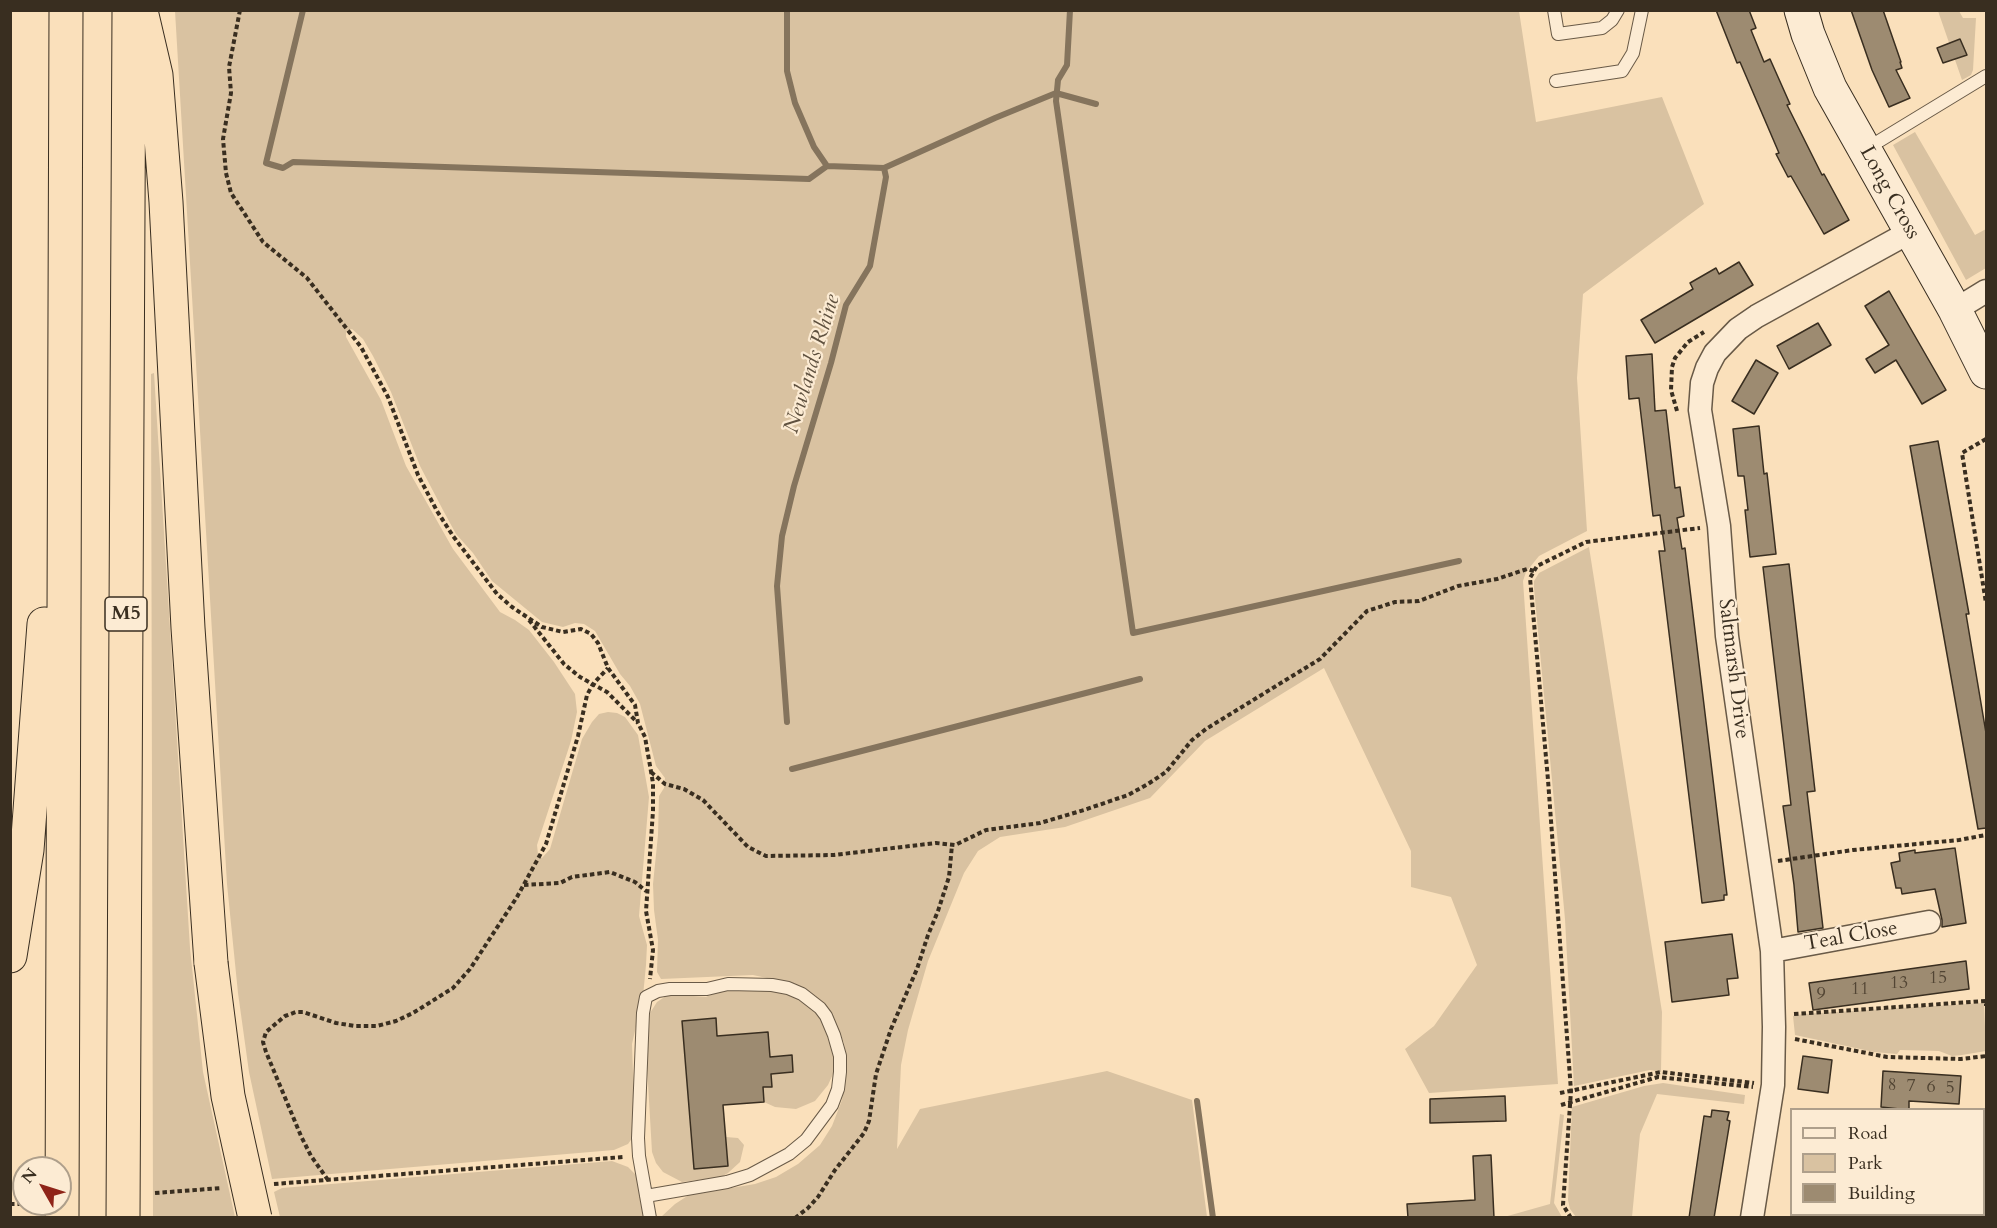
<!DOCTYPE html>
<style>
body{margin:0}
#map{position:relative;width:1997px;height:1228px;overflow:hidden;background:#fae0bb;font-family:Cardo,serif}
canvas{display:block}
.frame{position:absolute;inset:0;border:12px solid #392e20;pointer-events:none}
.legend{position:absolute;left:1790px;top:1108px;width:195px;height:108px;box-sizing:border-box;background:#fcebd3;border:2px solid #ae9f8b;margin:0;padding:8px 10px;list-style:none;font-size:18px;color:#392e20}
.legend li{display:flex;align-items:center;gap:12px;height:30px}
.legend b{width:30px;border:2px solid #ae9f8b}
.north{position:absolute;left:12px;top:1156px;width:60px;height:60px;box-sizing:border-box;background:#fcebd3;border:2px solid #ae9f8b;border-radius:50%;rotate:309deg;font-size:16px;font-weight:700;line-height:24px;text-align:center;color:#392e20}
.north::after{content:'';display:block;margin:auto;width:21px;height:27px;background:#8f2418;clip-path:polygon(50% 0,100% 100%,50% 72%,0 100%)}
</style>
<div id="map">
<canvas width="1997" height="1228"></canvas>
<div class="frame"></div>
<ul class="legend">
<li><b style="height:8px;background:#fcebd3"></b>Road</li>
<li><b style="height:16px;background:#d9c2a1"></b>Park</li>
<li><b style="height:16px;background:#9d8b71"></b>Building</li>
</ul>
<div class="north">N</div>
</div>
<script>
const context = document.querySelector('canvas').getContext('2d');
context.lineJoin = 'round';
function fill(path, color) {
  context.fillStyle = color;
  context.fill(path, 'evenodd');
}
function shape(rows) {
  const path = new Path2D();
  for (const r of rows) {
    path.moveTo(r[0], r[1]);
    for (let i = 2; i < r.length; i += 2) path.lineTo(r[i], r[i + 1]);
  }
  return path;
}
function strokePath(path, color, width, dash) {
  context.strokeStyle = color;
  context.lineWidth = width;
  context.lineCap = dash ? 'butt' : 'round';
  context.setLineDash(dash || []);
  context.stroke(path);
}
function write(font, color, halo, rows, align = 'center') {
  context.font = font + ' Cardo,serif';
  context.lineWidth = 4.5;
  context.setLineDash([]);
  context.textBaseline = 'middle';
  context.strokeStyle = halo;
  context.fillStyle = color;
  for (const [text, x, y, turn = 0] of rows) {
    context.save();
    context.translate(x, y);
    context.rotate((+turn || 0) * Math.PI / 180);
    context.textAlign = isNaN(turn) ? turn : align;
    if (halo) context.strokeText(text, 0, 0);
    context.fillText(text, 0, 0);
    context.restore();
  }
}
fill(shape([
 [175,11,1519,11,1536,122,1662,97,1704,204,1583,294,1577,378,1587,531,1539,556,1526,572,1523,581,1558,1084,1429,1093,1405,1049,1434,1026,1477,965,1451,897,1411,887,1411,851,1324,668,1205,741,1150,798,1065,827,1000,837,978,851,964,873,928,961,908,1030,901,1065,897,1149,920,1109,1107,1071,1192,1100,1207,1217,661,1217,675,1204,689,1195,755,1184,776,1177,798,1164,820,1145,832,1126,842,1100,847,1070,844,1043,831,1013,815,996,785,982,753,975,661,979,657,972,658,940,654,910,653,884,658,835,659,796,664,788,665,778,656,766,640,704,630,686,620,674,595,631,584,624,575,623,563,627,542,622,492,581,473,553,456,534,444,512,420,466,391,392,373,356,363,339,352,329,346,331,346,337,381,400,406,466,453,549,500,612,515,620,529,630,554,662,575,694,577,712,571,741,537,845,538,854,542,858,550,849,582,739,592,722,599,714,608,712,617,713,625,717,638,735,649,797,639,916,647,945,646,965,643,996,632,1044,635,1130,633,1137,628,1144,614,1150,272,1179,249,1072,238,993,227,884],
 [1938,11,1959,11,1963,18,1976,18,1973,70,1971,75,1962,80],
 [1960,39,1966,55,1957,59,1951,43],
 [1915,132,1975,235,1986,229,1986,268,1966,280,1893,145],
 [154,373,190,948,203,1072,235,1217,153,1217,151,374],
 [1589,547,1662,1012,1661,1072,1650,1070,1574,1086,1565,919,1534,588,1534,581,1539,573],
 [725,989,784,992,815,1007,831,1036,833,1055,833,1074,828,1085,815,1101,796,1109,775,1107,764,1102,763,1087,772,1086,771,1074,793,1072,792,1056,770,1057,717,1036,716,1018,682,1021,694,1168,728,1166,726,1137,738,1138,744,1145,740,1162,728,1173,721,1177,682,1182,663,1172,656,1163,652,1152,647,1066,650,1013,657,1002,669,994,706,997],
 [1984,1003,1986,1051,1962,1055,1952,1056,1939,1051,1900,1050,1897,1054,1874,1052,1795,1035,1793,1016,1803,1014],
 [1663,1083,1745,1095,1744,1104,1657,1094,1640,1134,1632,1217,1576,1217,1570,1209,1568,1200,1572,1107,1644,1086],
 [1560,1114,1564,1115,1554,1203,1562,1217,1504,1217,1550,1204],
 [612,1161,628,1167,640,1179,647,1217,280,1217,274,1192,282,1188]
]), '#d9c2a1');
strokePath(shape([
 [303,10,266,163,283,168,293,162,809,179,827,166],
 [787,10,787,71,795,103,814,147,827,166,884,168,886,177,870,266,846,305,831,363,794,486,782,536,777,586,787,722],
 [1070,10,1067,65,1058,80,1056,101,1133,633,1459,561],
 [884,168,995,118,1056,93,1096,104],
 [792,769,1140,679],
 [1197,1101,1213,1218]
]), '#85745d', 6);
const building = shape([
 [1716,10,1749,10,1756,28,1751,30,1764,62,1770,59,1790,104,1787,105,1822,175,1824,174,1849,220,1824,234,1791,176,1788,177,1776,154,1779,153,1740,62,1737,63,1716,10],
 [1851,10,1883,10,1901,62,1900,62,1902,68,1896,70,1910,98,1889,107,1872,70,1851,10],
 [1960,39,1967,55,1943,63,1937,48,1960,39],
 [1739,262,1753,285,1655,343,1641,320,1693,289,1690,283,1716,268,1719,274,1739,262],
 [1889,291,1946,390,1922,404,1896,360,1875,373,1866,359,1889,345,1865,306,1889,291],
 [1818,323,1831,345,1789,369,1777,346,1818,323],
 [1652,354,1655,411,1666,410,1675,488,1680,487,1684,516,1677,518,1682,549,1685,548,1727,895,1724,895,1724,900,1702,903,1659,551,1665,551,1660,515,1653,516,1639,398,1629,399,1626,356,1652,354],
 [1756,360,1778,373,1754,414,1732,401,1756,360],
 [1759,426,1764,474,1767,473,1776,554,1750,557,1745,510,1748,510,1744,476,1738,476,1733,429,1759,426],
 [1938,441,1969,614,1966,614,1986,733,1986,828,1978,829,1910,446,1938,441],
 [1789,564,1815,791,1807,792,1823,928,1798,932,1794,885,1783,806,1791,805,1763,567,1789,564],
 [1955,848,1966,923,1942,927,1942,920,1935,889,1902,894,1901,888,1896,888,1891,863,1900,861,1899,853,1915,850,1915,853,1955,848],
 [1732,934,1738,978,1727,979,1729,995,1672,1002,1665,942,1732,934],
 [1966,961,1969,989,1813,1010,1809,983,1966,961],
 [716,1018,717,1036,768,1032,770,1057,792,1055,793,1072,771,1074,772,1087,763,1087,764,1102,723,1105,728,1166,694,1169,682,1021,716,1018],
 [1803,1056,1832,1060,1828,1093,1798,1089,1803,1056],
 [1883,1071,1961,1076,1959,1104,1909,1101,1909,1110,1881,1107,1883,1071],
 [1505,1096,1506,1121,1430,1123,1430,1099,1505,1096],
 [1712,1110,1729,1112,1727,1120,1730,1121,1714,1218,1689,1218,1704,1116,1711,1117,1712,1110],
 [1491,1155,1494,1218,1408,1218,1407,1204,1475,1200,1473,1156,1491,1155]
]);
fill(building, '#9d8b71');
strokePath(building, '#392e20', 1.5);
const lane = shape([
 [1554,10,1558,34,1602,28,1612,20,1618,10],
 [1556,81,1622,71,1633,53,1642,10],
 [1866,149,1986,76],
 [646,1196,727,1182,750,1175,789,1154,806,1140,832,1105,838,1089,840,1072,840,1056,834,1035,826,1016,820,1008,802,994,788,988,772,985,728,984,707,989,670,989,658,991,646,997,643,1013,638,1138,639,1156,650,1218]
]);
const street = shape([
 [1955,310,1986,291],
 [1772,951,1929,922],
 [1980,1214,1981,1218],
 [1752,1218,1773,1085,1774,1027,1772,951,1727,636,1719,526,1700,410,1702,383,1707,368,1715,353,1738,329,1757,316,1910,232]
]);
const secondary = shape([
 [1801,10,1808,34,1830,88,1955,310,1986,372]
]);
const highway = shape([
 [142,15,156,75,166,202,188,628,211,963],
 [10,956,27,850,44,624],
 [62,1218,66,10],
 [123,1218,129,10]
]);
strokePath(lane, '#695a47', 14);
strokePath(street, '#695a47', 25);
strokePath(secondary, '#392e20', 35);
strokePath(highway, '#392e20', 35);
strokePath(shape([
 [240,10,229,67,231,93,223,139,226,173,231,193,263,242,307,278,361,347,388,397,418,475,437,511,453,536,497,594,512,607,542,627,563,632,581,629,591,634,598,643,608,668,635,705,638,723,645,737,653,783,653,811,646,911,653,950,650,979],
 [1677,411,1671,390,1672,367,1675,358,1688,342,1704,332],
 [1986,439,1962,453,1986,603],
 [529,620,564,664,580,677,607,692,638,723],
 [651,772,665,784,684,789,703,800,748,847,766,856,834,855,936,843,955,845,986,830,1040,823,1084,810,1128,795,1148,784,1166,772,1192,740,1206,729,1320,659,1367,611,1395,602,1419,601,1458,586,1497,579,1527,569,1534,571],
 [1778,861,1853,850,1959,840,1986,835],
 [524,885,560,883,572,877,610,872,635,882,646,891],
 [1794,1014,1986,1001,1986,1006],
 [1795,1039,1887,1057,1961,1059,1986,1056],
 [1560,1093,1661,1072,1754,1083],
 [1561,1105,1658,1077,1753,1087],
 [328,1180,311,1156,301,1136,266,1052,263,1042,266,1032,285,1016,296,1012,303,1012,336,1023,355,1026,377,1026,396,1021,413,1013,453,988,470,969,517,897,546,844,578,736,587,695,593,684,608,668],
 [274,1184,623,1157],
 [155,1193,222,1188],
 [10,1204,21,1204],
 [795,1218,808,1208,818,1197,835,1170,864,1133,869,1121,876,1074,891,1029,917,969,928,935,938,911,949,877,952,845],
 [1571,1218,1563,1205,1571,1091,1548,780,1530,578,1537,566,1586,542,1700,528]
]), '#392e20', 4, [4.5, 3]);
strokePath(lane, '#fcebd3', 12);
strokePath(street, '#fcebd3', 22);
strokePath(secondary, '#fcebd3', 33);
strokePath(highway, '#fae0bb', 33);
const highwayBridge = shape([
 [211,963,228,1096,255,1218]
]);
strokePath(highwayBridge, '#392e20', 35, []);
strokePath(highwayBridge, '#fae0bb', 33);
write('18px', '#524534', null, [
 ["15",1938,979],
 ["13",1899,984],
 ["11",1860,990],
 ["9",1821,995],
 ["8",1892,1086],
 ["7",1911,1087],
 ["6",1931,1088],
 ["5",1950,1089]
]);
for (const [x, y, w] of [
 [126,614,42]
]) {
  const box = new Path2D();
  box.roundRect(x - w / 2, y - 17, w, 34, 4.5);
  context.fillStyle = '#fcebd3';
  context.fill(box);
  strokePath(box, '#392e20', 1.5);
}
write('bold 20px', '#392e20', null, [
 ["M5",126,614]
]);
write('21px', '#392e20', '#fcebd3', [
 ["Long Cross",1889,193,61],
 ["Saltmarsh Drive",1733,669,83],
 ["Teal Close",1851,937,-10]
]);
write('italic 22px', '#5f513f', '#fcebd3', [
 ["Newlands Rhine",813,364,-73]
]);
</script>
